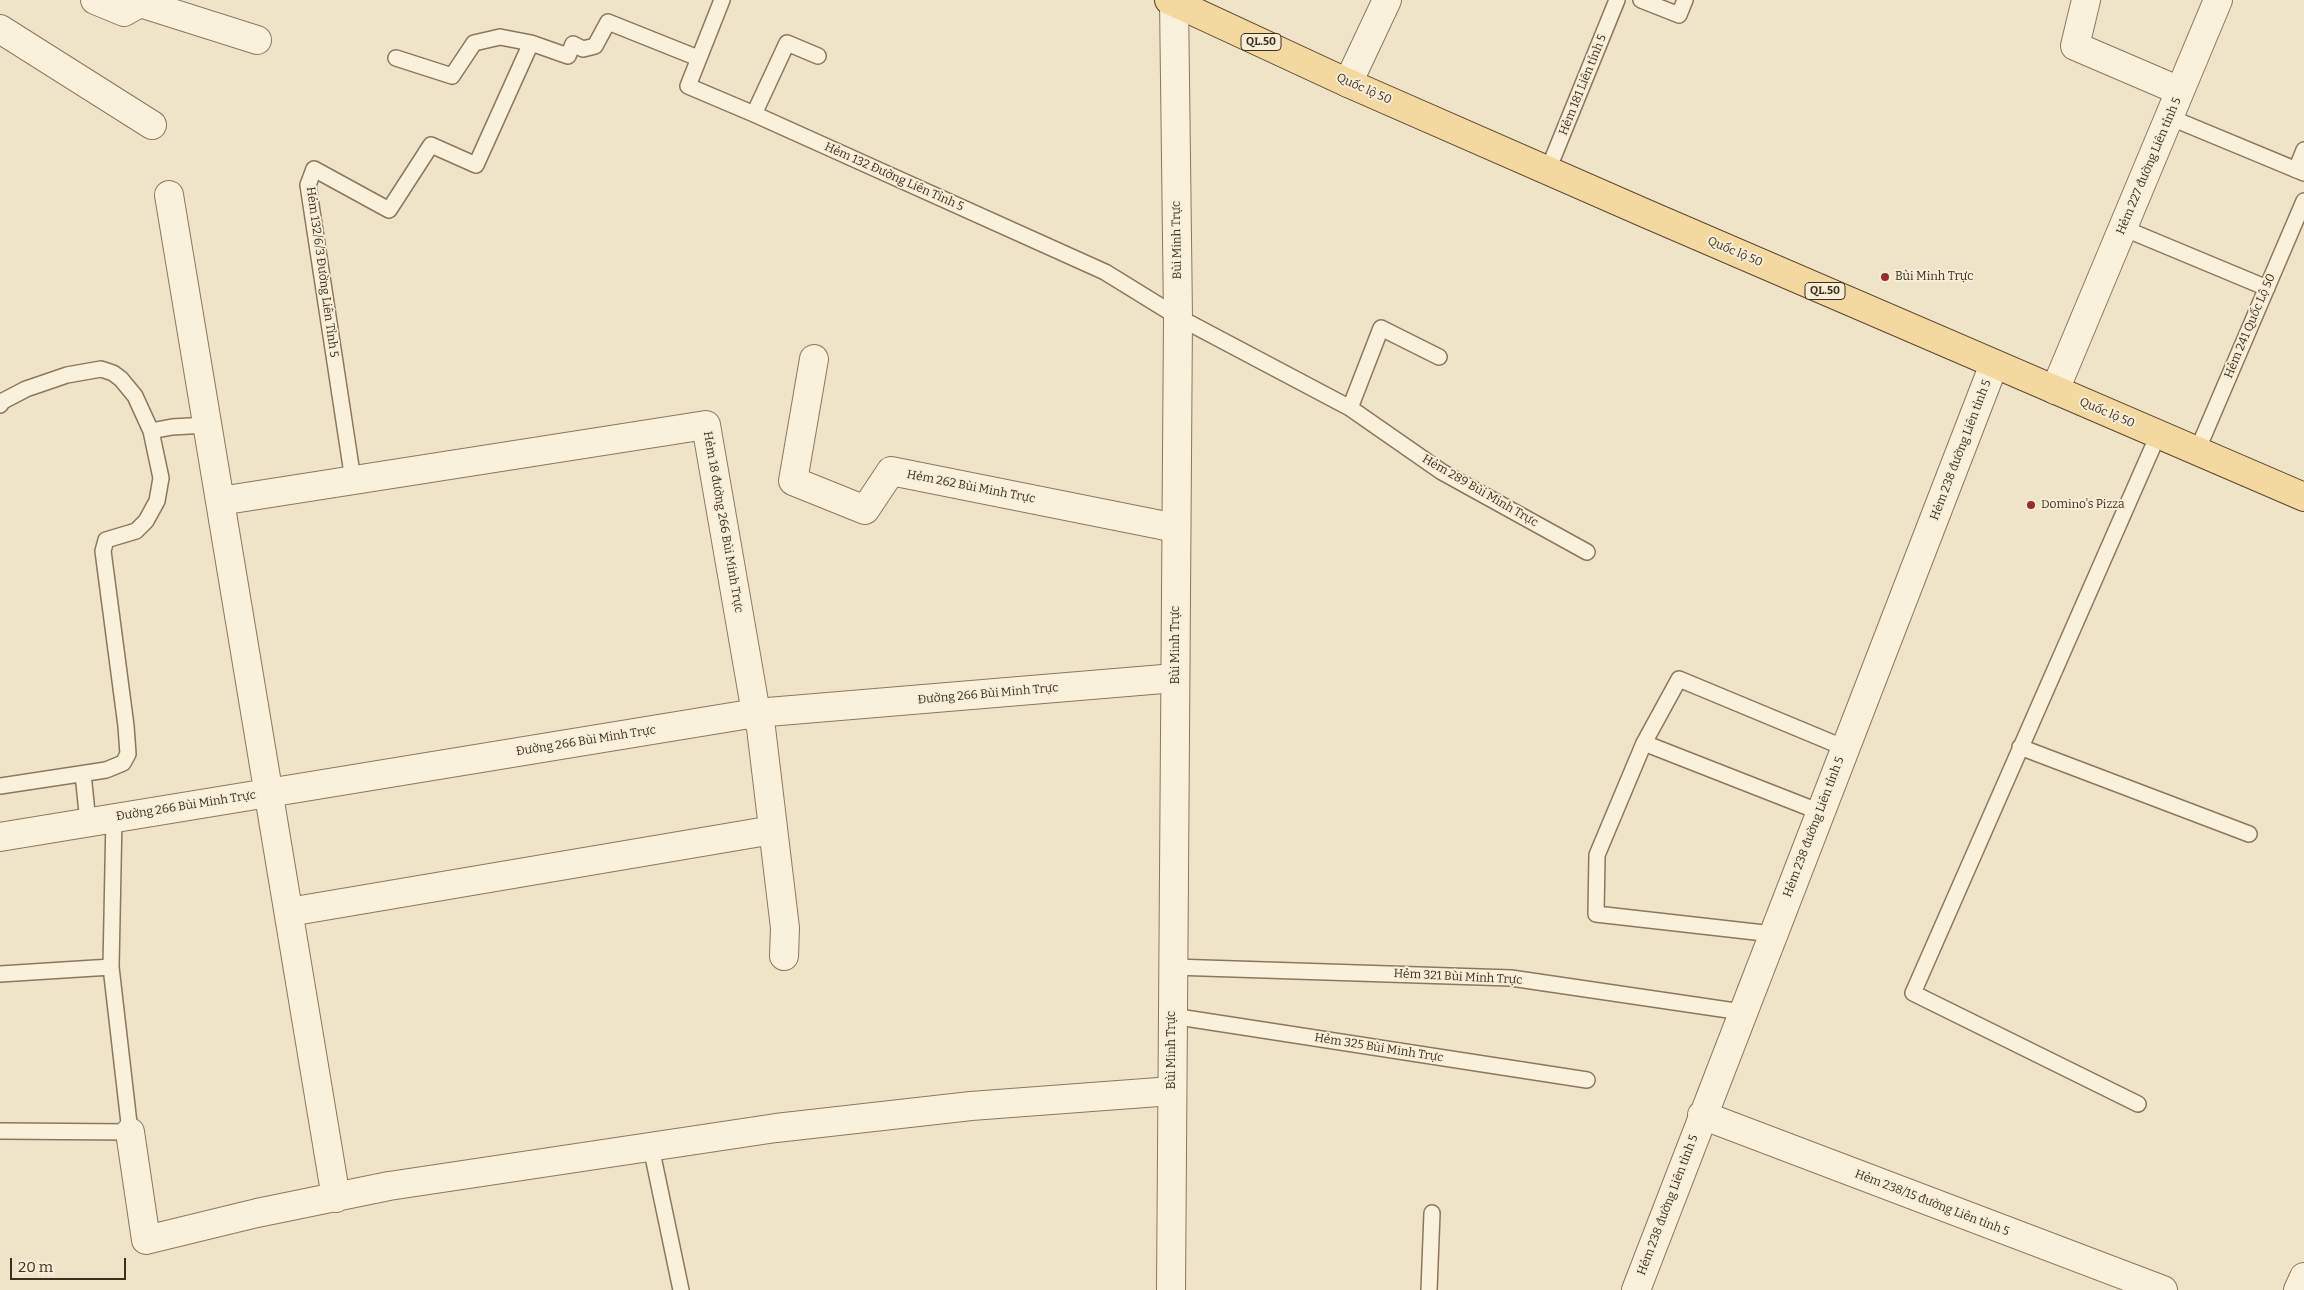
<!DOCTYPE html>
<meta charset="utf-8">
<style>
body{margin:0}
#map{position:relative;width:2304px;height:1290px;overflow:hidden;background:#f0e4c8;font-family:Bitter,serif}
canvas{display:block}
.scale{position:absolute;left:10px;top:1258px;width:116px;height:22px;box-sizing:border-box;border:2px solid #3d2e20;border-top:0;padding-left:6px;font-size:15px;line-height:18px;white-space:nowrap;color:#3d2e20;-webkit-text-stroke:4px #f7eed8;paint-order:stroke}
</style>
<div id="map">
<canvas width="2304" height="1290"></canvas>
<div class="scale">20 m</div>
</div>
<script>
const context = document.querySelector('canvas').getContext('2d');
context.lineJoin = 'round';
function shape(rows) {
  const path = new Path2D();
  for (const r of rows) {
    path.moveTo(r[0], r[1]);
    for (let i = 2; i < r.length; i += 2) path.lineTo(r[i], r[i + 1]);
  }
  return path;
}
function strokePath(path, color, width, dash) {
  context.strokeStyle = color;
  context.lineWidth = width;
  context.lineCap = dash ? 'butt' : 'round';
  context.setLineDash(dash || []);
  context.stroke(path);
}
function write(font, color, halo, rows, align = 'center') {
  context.font = font + ' Bitter,serif';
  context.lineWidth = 4;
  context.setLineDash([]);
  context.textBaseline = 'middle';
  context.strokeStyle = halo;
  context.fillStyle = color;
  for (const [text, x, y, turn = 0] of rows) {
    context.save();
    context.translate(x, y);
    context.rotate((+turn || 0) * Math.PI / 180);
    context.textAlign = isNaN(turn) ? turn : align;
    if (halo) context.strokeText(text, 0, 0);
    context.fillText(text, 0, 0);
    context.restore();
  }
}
const service = shape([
 [722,0,688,86,754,114,1105,272,1178,317,1350,408,1381,328,1439,357],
 [1641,0,1679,15,1685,0],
 [396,58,452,76,474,43,500,37,531,43,568,56,573,44,583,49,595,46,608,22,698,58],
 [754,114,787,43,818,56],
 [2169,117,2304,173],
 [1548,170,1617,0],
 [2296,170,2304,150],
 [2123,228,2267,288],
 [0,405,3,401,26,389,67,375,101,369,113,373,121,379,135,396,151,431,172,427,207,425],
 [1350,408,1442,472,1587,552],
 [2197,451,2304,201],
 [353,480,308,185,314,169,389,210,431,145,476,165,531,43],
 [1644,743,1820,812],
 [2020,747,2249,834],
 [83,774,88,822],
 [0,786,106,770,123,763,128,754,126,726,103,551,106,540,136,531,146,521,157,501,161,478,151,431],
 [1773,934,1596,914,1597,855,1644,743,1679,679,1845,748],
 [1173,967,1511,978,1742,1012],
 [0,974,111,967,114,817],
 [1172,1016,1587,1080],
 [2138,1104,1913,993,2158,435],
 [0,1131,130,1132,111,967],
 [651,1147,681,1290],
 [1429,1290,1432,1213]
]);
const minor = shape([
 [95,0,124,12,140,3,257,40],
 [0,29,152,125],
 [1348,83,1387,0],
 [2180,91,2218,0],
 [169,195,336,1198],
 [814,359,793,481,865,510,891,471,1176,528],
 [2055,390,2180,91,2075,46,2086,0],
 [220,501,706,425,756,713,761,728,785,928,784,956],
 [0,837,756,713,1175,678],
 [289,912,773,830],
 [1702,1115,2163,1290],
 [130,1132,146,1240,257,1213,389,1186,776,1128,971,1106,1172,1091],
 [1636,1290,1994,364],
 [2298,1290,2304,1277]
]);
const tertiary = shape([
 [1171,1290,1178,317,1174,0]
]);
const primary = shape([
 [1169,0,1348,83,1647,214,2304,497]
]);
strokePath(service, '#8d765c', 18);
strokePath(minor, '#8d765c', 30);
strokePath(tertiary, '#8d765c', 30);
strokePath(primary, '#5b4430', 30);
strokePath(service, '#faf1dc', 15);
strokePath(minor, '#faf1dc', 28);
strokePath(tertiary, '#faf1dc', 28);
strokePath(primary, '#f3d9a0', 28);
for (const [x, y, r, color] of [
 [1885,277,5,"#9e2a2b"],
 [2031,505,5,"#9e2a2b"]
]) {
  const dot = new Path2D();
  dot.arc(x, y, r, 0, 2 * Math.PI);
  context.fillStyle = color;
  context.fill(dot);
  strokePath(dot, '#f7eed8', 2);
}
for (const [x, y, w] of [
 [1261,42,40],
 [1825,291,40]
]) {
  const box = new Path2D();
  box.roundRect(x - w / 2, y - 8.5, w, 17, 4);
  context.fillStyle = '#f7eed8';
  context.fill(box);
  strokePath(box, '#3d2e20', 1);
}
write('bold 11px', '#3d2e20', null, [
 ["QL.50",1261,42],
 ["QL.50",1825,291]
]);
write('12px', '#3d2e20', '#f7eed8', [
 ["Hẻm 181 Liên tỉnh 5",1583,85,-68],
 ["Quốc lộ 50",1364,89,24],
 ["Hẻm 227 đường Liên tỉnh 5",2149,166,-67],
 ["Hẻm 132 Đường Liên Tỉnh 5",894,177,24],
 ["Bùi Minh Trực",1177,240,-91],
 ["Quốc lộ 50",1735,252,23],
 ["Hẻm 132/6/3 Đường Liên Tỉnh 5",322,272,82],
 ["Hẻm 241 Quốc Lộ 50",2250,326,-67],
 ["Quốc lộ 50",2107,413,23],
 ["Hẻm 238 đường Liên tỉnh 5",1961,450,-69],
 ["Hẻm 262 Bùi Minh Trực",971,487,11],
 ["Hẻm 289 Bùi Minh Trực",1480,491,30],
 ["Hẻm 18 đường 266 Bùi Minh Trực",723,522,80],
 ["Bùi Minh Trực",1176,645,-90],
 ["Đường 266 Bùi Minh Trực",988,694,-5],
 ["Đường 266 Bùi Minh Trực",586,741,-9],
 ["Đường 266 Bùi Minh Trực",186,806,-9],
 ["Hẻm 238 đường Liên tỉnh 5",1814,827,-69],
 ["Hẻm 321 Bùi Minh Trực",1458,977,3],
 ["Hẻm 325 Bùi Minh Trực",1379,1048,9],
 ["Bùi Minh Trực",1172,1050,-90],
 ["Hẻm 238/15 đường Liên tỉnh 5",1932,1203,21],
 ["Hẻm 238 đường Liên tỉnh 5",1668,1205,-69]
]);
write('12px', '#3d2e20', '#f7eed8', [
 ["Bùi Minh Trực",1895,277],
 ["Domino's Pizza",2041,505]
], 'left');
</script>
